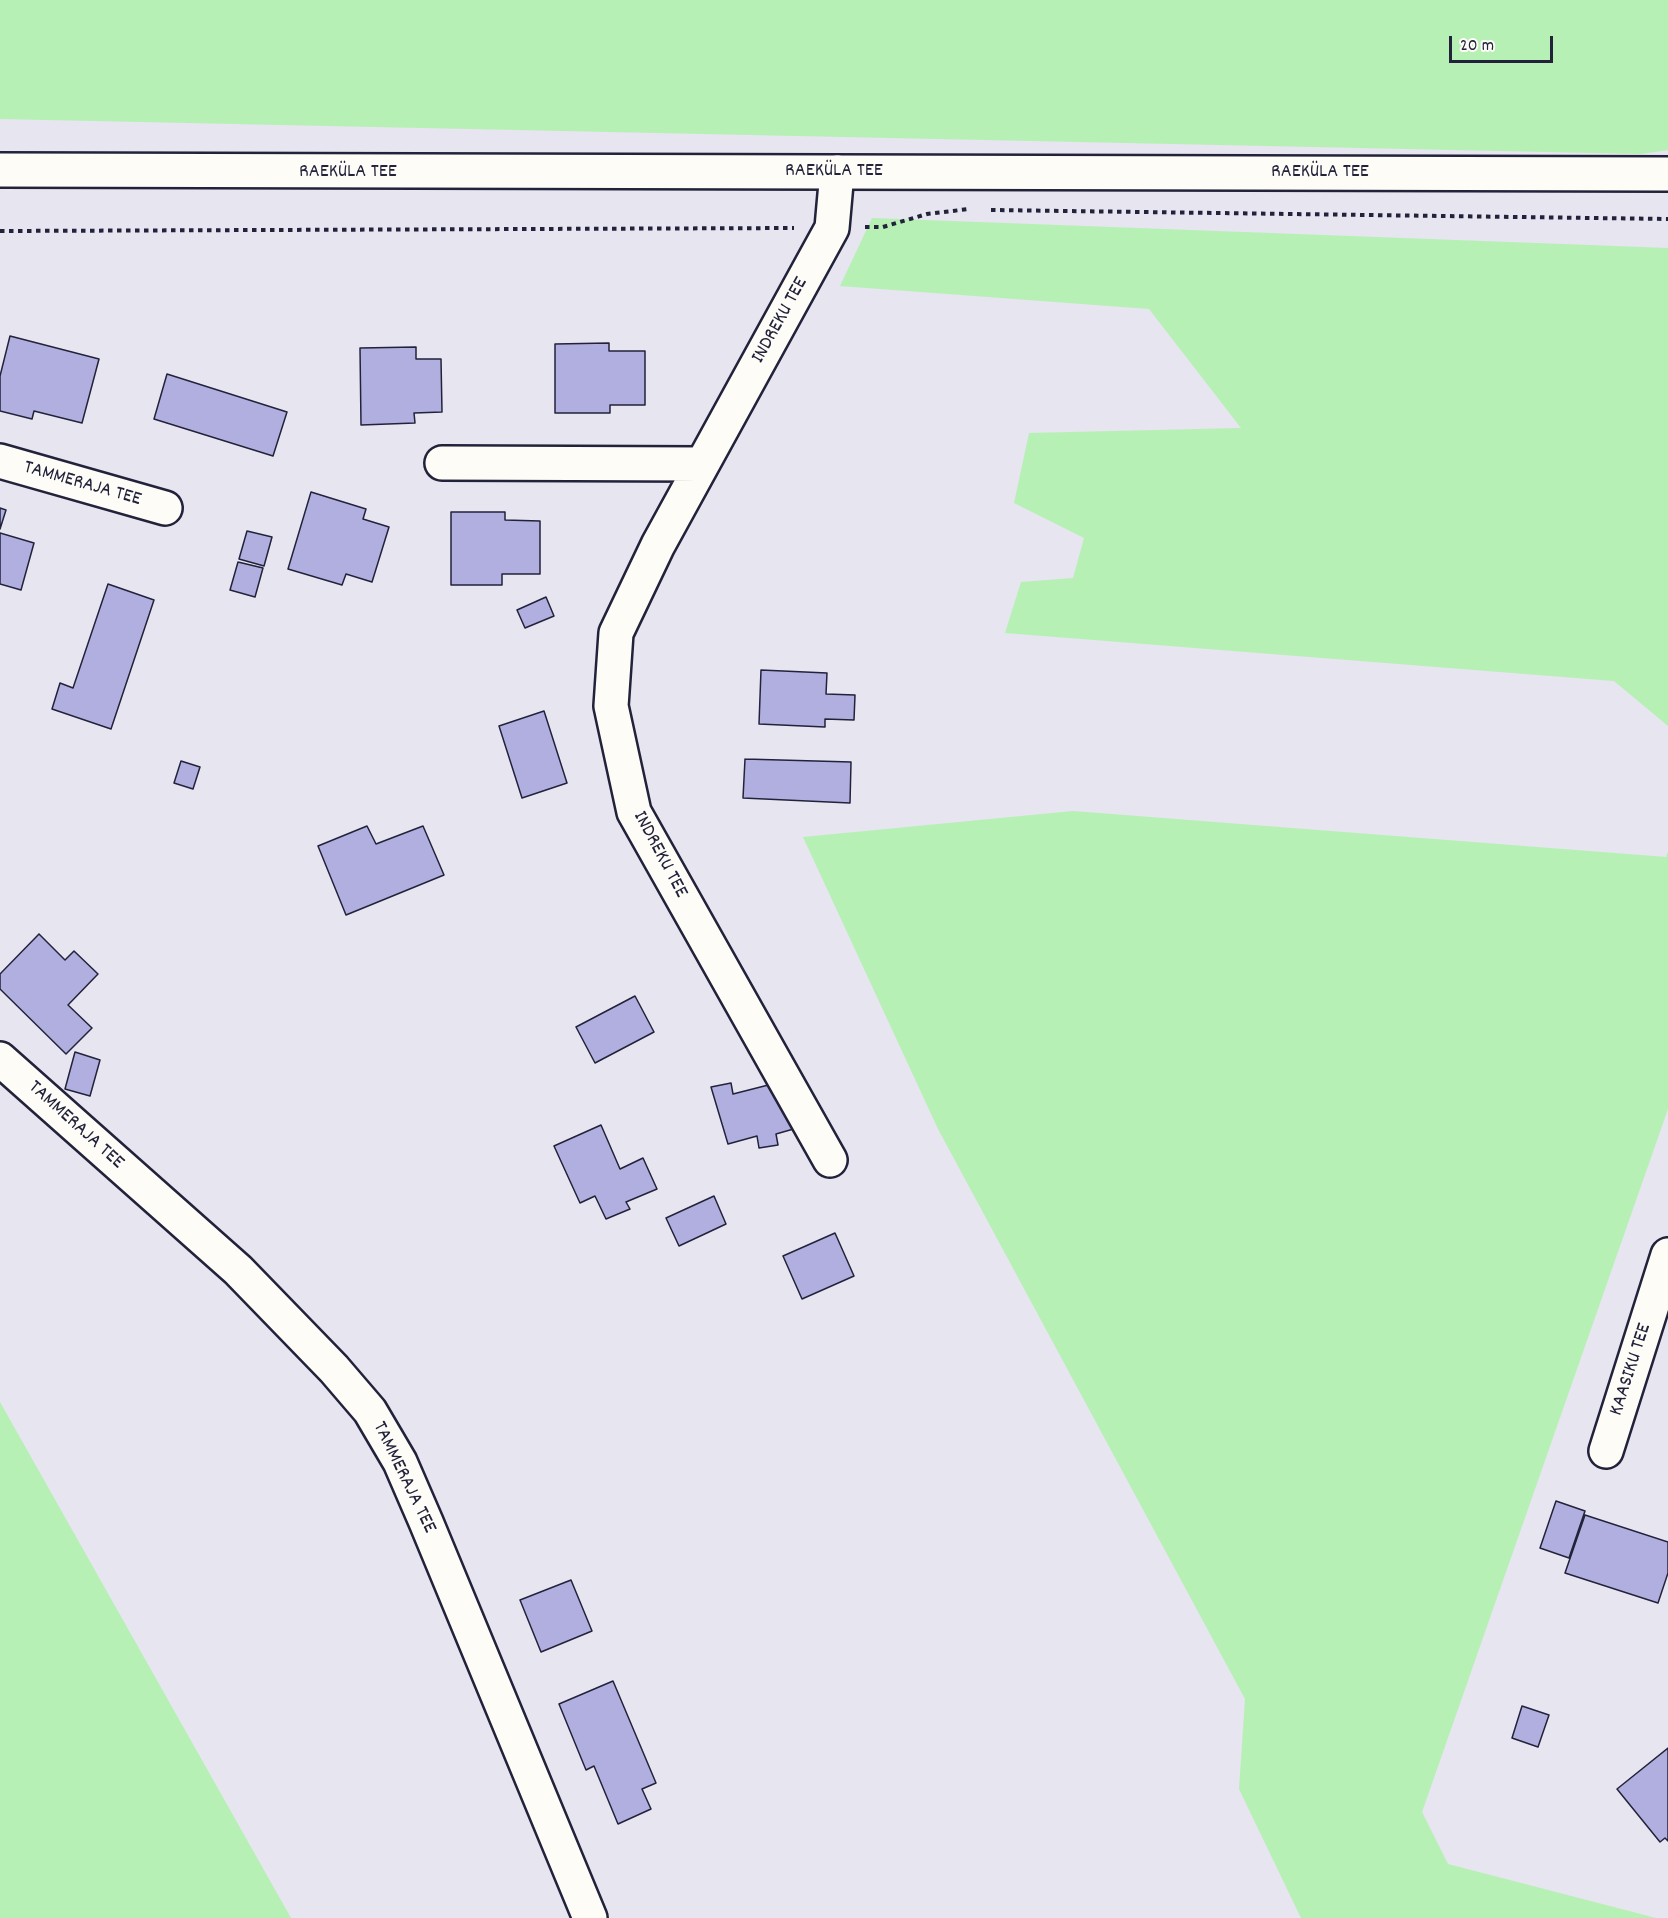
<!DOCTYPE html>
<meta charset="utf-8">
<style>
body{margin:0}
#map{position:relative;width:1668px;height:1918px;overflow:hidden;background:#e6e5f0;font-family:Dekko,sans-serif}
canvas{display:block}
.scale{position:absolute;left:1449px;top:36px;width:104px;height:27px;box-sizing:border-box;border:3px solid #22223b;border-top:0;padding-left:8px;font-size:18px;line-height:21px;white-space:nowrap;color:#22223b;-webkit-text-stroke:4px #fdfcf7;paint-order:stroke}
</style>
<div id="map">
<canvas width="1668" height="1918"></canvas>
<div class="scale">20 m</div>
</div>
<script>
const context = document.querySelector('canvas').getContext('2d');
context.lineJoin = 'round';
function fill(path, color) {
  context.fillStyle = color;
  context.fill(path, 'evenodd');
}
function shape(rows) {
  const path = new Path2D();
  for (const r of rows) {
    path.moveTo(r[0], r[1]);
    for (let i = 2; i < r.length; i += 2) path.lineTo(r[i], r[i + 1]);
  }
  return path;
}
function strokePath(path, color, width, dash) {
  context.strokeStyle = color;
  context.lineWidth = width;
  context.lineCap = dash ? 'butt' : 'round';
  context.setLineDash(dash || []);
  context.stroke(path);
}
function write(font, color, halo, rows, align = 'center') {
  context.font = font + ' Dekko,sans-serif';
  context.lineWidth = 4.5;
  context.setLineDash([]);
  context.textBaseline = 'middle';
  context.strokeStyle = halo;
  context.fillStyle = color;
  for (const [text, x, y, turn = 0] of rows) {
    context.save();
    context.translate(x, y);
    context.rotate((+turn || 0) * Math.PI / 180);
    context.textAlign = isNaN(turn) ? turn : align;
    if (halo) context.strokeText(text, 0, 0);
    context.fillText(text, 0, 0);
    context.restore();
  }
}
fill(shape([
 [0,0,1668,0,1668,150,1641,154,0,119],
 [872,218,1668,248,1668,726,1614,681,1005,633,1021,582,1073,578,1084,538,1014,503,1029,433,1241,428,1149,309,840,286],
 [1073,811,1666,857,1668,852,1668,1109,1422,1812,1448,1864,1656,1918,1301,1918,1239,1789,1245,1699,938,1129,803,837],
 [0,1402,291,1918,0,1918]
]), '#b6f0b4');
const building = shape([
 [10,336,99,359,82,423,34,411,32,419,0,411,0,376,10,336],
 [609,343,609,351,645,351,645,405,610,405,610,413,555,413,555,344,609,343],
 [416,347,416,359,441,359,442,412,414,413,415,423,361,425,360,348,416,347],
 [167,374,287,412,273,456,154,419,167,374],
 [311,492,366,509,363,519,389,527,372,582,346,574,342,585,288,569,311,492],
 [0,508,6,510,0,529,0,508],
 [451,512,505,512,505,520,540,521,540,574,502,574,502,585,451,585,451,512],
 [247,531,272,537,264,566,239,559,247,531],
 [0,533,34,543,21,590,0,584,0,533],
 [238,562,263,568,255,597,230,590,238,562],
 [108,584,154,600,111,729,52,709,60,683,73,688,108,584],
 [546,597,554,616,525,628,517,610,546,597],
 [761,670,827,673,826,694,855,695,854,720,825,719,825,727,759,724,761,670],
 [544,711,567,783,522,798,499,726,544,711],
 [745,759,851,762,850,803,743,798,745,759],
 [181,761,200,767,193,789,174,783,181,761],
 [367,826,376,844,423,826,444,875,346,915,318,846,367,826],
 [39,934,65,960,74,951,98,974,68,1005,92,1028,66,1054,0,989,0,974,39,934],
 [635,996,654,1032,595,1063,576,1027,635,996],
 [75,1052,100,1060,90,1096,65,1089,75,1052],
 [784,1081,797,1128,776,1134,778,1145,759,1148,757,1136,728,1144,711,1087,731,1083,733,1094,784,1081],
 [601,1125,620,1169,643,1158,657,1189,626,1202,630,1209,606,1219,595,1196,580,1203,554,1146,601,1125],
 [714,1196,726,1224,679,1246,666,1218,714,1196],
 [835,1233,854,1276,802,1299,783,1256,835,1233],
 [1556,1501,1585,1511,1569,1558,1540,1548,1556,1501],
 [1585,1515,1668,1542,1668,1573,1658,1603,1565,1573,1585,1515],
 [571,1580,592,1631,541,1652,520,1600,571,1580],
 [613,1681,656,1783,642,1789,651,1809,618,1824,594,1766,586,1770,559,1704,613,1681],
 [1522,1706,1549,1715,1538,1747,1512,1738,1522,1706],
 [1668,1748,1668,1841,1665,1838,1660,1842,1617,1789,1668,1748]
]);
fill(building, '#b1afe0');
strokePath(building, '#22223b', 1.5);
const minor = shape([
 [0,461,165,508],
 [442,463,702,464],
 [0,1059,238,1270,334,1369,370,1411,400,1462,426,1522,590,1918],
 [830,1160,634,812,611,706,616,633,658,545,832,228,837,172],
 [1606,1451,1668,1255]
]);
const tertiary = shape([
 [0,170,1668,174]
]);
strokePath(minor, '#22223b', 38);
strokePath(tertiary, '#22223b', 38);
strokePath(shape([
 [991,210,1668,219],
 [865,227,883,227,927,214,969,209],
 [0,231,794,228]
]), '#22223b', 4, [4.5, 4.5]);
strokePath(minor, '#fdfcf7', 33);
strokePath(tertiary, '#fdfcf7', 33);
write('20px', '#22223b', '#fdfcf7', [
 ["RAEKÜLA TEE",834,172],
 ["RAEKÜLA TEE",348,173],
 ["RAEKÜLA TEE",1320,173],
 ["INDREKU TEE",781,321,-61],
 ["TAMMERAJA TEE",82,485,16],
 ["INDREKU TEE",659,855,62],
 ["TAMMERAJA TEE",75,1126,42],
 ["KAASIKU TEE",1632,1370,-72],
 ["TAMMERAJA TEE",403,1478,64]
]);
</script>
